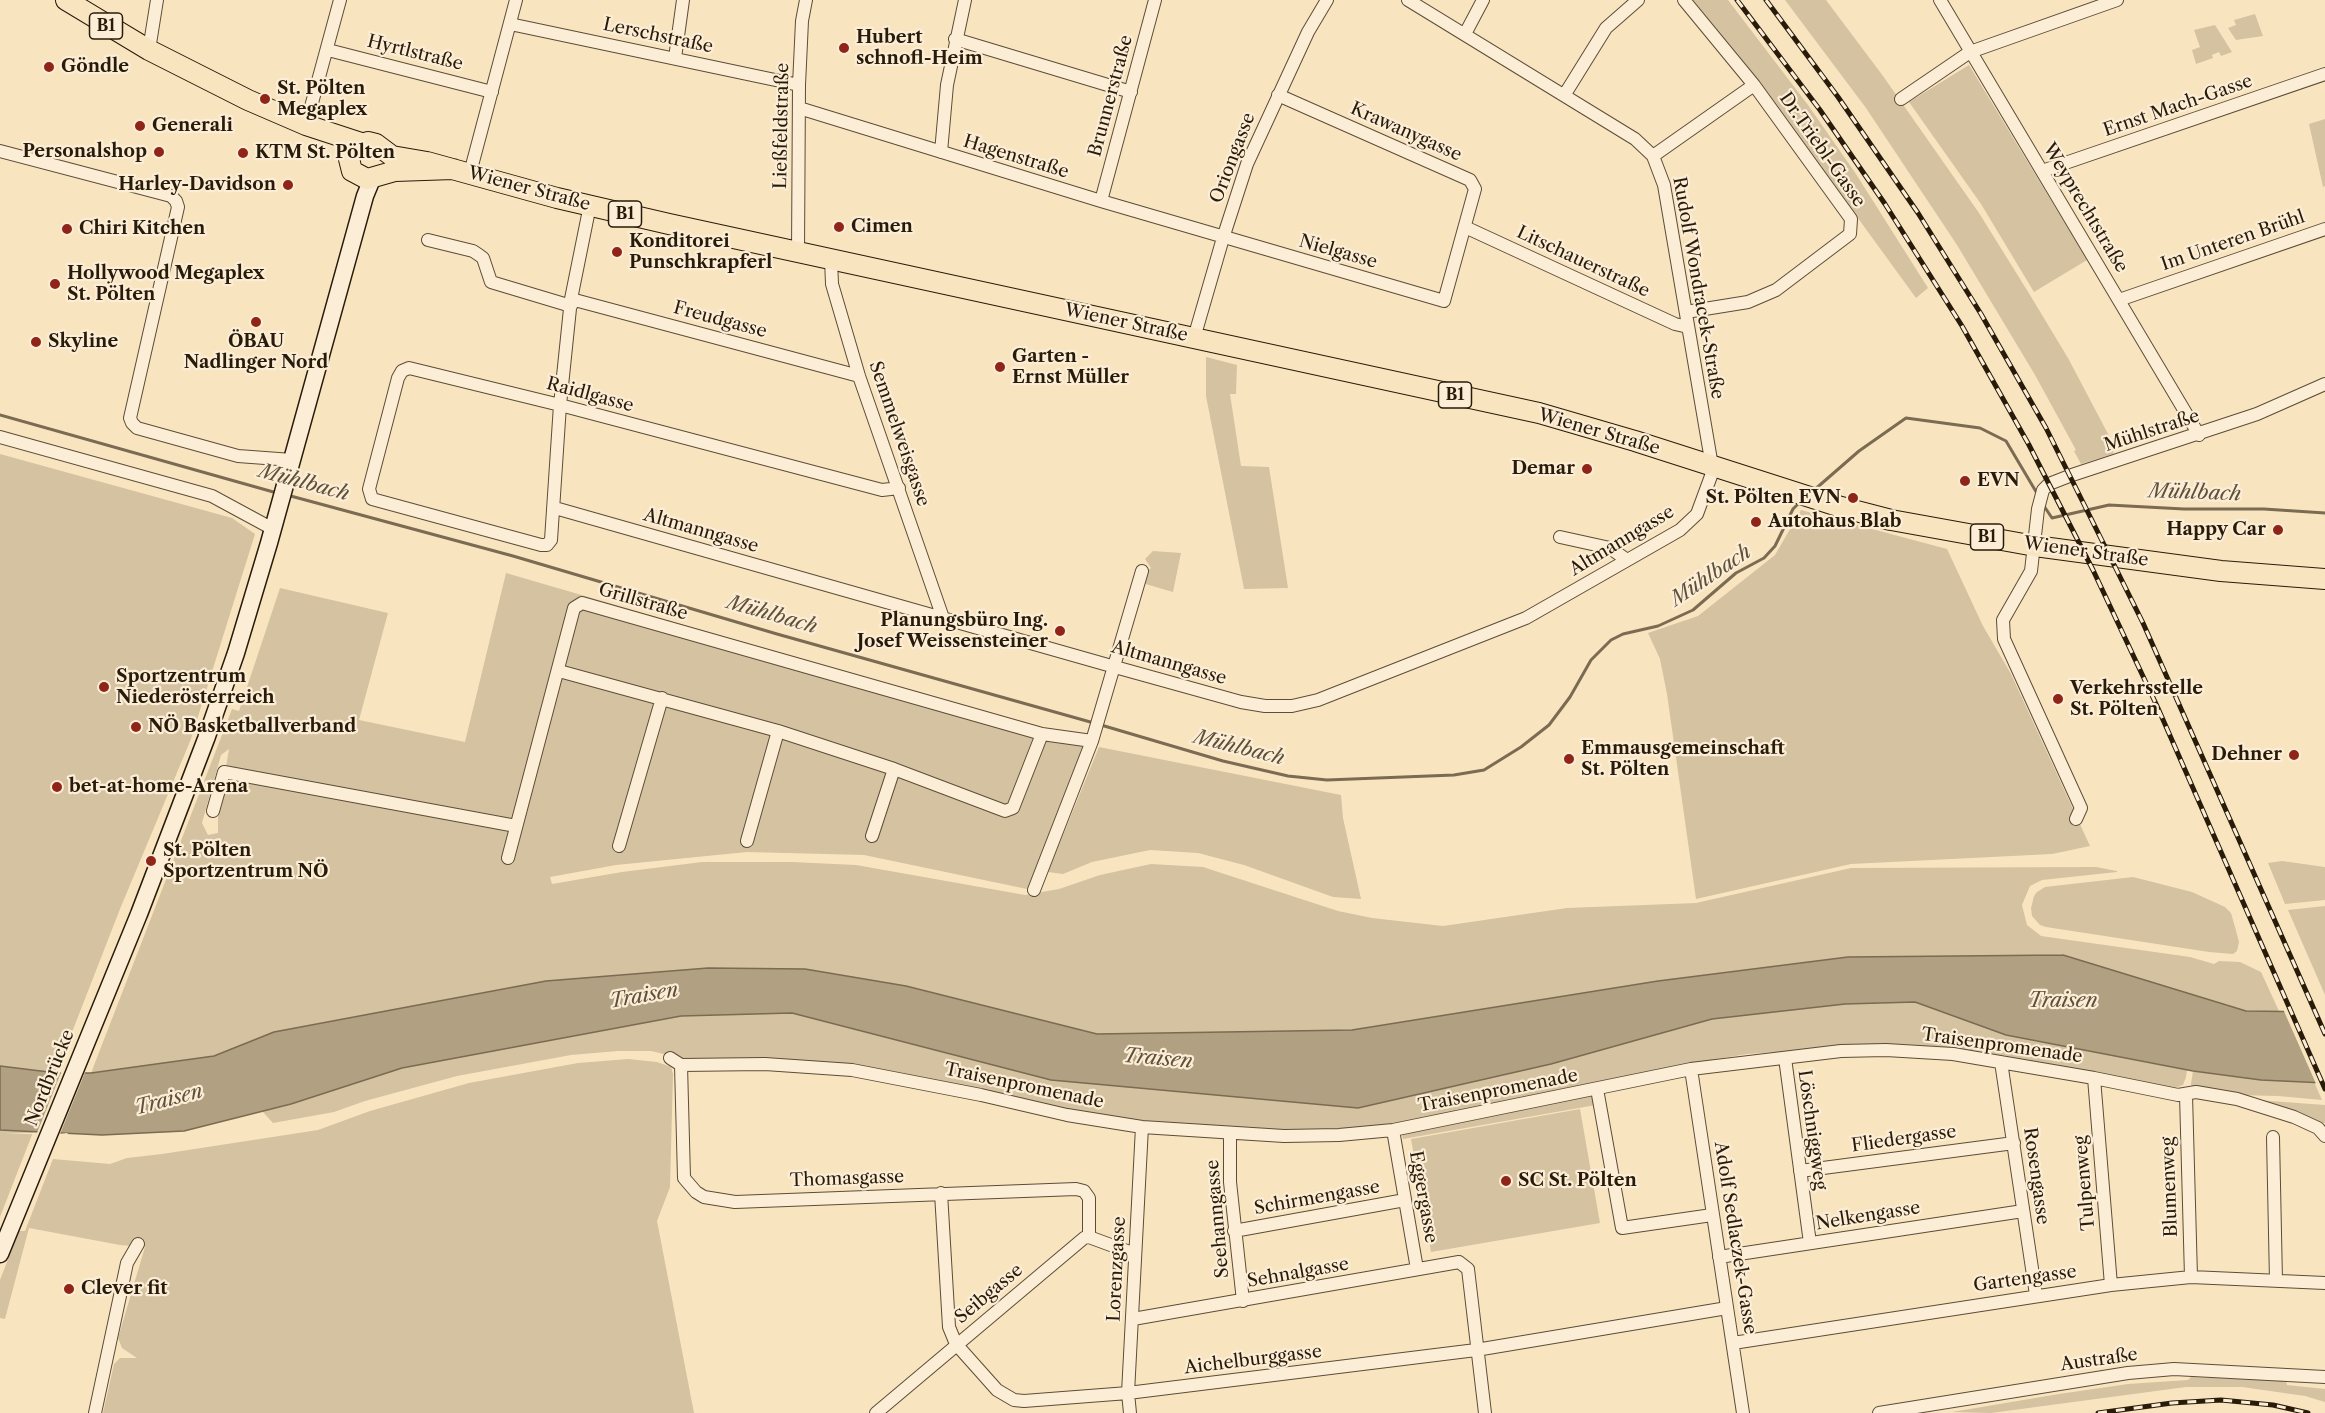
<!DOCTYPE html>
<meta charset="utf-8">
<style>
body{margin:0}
canvas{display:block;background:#f9e4c0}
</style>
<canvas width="2325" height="1413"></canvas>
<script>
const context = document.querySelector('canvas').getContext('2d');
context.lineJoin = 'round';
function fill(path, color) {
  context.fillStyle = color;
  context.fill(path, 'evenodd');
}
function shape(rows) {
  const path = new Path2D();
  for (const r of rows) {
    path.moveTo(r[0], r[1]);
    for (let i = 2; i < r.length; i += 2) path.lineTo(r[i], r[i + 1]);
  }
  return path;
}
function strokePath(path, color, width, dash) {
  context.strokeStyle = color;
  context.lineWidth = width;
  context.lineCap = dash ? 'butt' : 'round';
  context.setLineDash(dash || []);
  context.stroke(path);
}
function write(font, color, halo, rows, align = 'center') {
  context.font = font + ' "Libre Caslon Text",serif';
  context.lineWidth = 4.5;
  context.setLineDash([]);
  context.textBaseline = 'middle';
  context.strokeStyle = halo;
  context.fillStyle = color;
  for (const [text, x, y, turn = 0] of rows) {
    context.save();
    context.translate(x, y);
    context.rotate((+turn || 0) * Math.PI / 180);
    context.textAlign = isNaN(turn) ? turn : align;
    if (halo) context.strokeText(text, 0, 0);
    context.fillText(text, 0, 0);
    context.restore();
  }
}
fill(shape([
 [1690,0,1728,0,1808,105,1856,174,1928,288,1916,298,1772,100],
 [1785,0,1826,0,1883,76,1979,213,2030,295,2068,358,2107,432,2114,445,2113,454,2081,464,2074,451,2076,450,2035,375,1957,245,1866,108],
 [2255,14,2263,36,2236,40,2228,28,2236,25,2234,20],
 [2215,25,2232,52,2221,56,2219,52,2212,55,2213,58,2196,64,2192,50,2200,47,2194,30],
 [1969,65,2087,260,2034,292,1981,204,1909,102],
 [2325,119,2325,186,2323,187,2309,124],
 [1206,357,1237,365,1236,394,1230,394,1241,466,1269,467,1288,588,1244,589,1206,396],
 [0,454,232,518,255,534,191,739,120,909,0,1217],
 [1801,510,1947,549,1983,626,2011,674,2090,846,2052,854,1851,864,1696,899,1667,694,1660,659,1648,633,1698,616,1775,555],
 [1153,551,1181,553,1173,592,1142,583,1144,573,1151,568,1145,559],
 [506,573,1045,730,1097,737,1027,889,864,855,747,852,616,865,550,877,552,884,622,872,702,862,792,862,856,865,1025,895,1059,889,1100,875,1151,864,1203,867,1338,911,1372,918,1443,926,1567,908,1696,903,1851,868,2096,867,2117,871,2117,872,2042,880,2030,886,2022,905,2027,925,2041,936,2190,957,2214,964,2219,961,2240,962,2261,972,2279,1011,2246,1011,2063,955,1848,957,1658,981,1352,1030,1097,1034,906,986,805,969,546,981,274,1032,214,1056,91,1073,232,709,239,711,280,588,388,613,359,720,465,742],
 [229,749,218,814,218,833,208,835,202,823,221,755],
 [1099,747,1341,795,1343,818,1361,899,1333,897,1244,865,1198,853,1150,850,1092,862,1063,874,1048,872],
 [2282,861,2325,867,2325,900,2285,904,2268,863],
 [2133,877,2192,892,2225,907,2231,913,2235,927,2239,942,2237,951,2233,954,2209,952,2046,927,2040,925,2032,916,2031,908,2034,896,2037,892,2045,887],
 [2325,906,2325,995,2288,910],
 [1915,1002,2006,1035,2187,1070,2186,1077,2183,1085,2175,1088,1978,1051,1903,1044,1747,1054,1699,1062,1383,1127,1283,1130,1144,1121,1075,1111,892,1071,843,1064,684,1059,651,1051,618,1051,571,1055,457,1076,365,1101,334,1112,273,1123,262,1111,402,1068,681,1016,792,1013,1051,1080,1551,1064,1712,1019,1845,1004],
 [628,1059,657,1062,671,1067,673,1074,670,1187,657,1221,694,1413,103,1413,114,1364,120,1358,137,1358,122,1348,118,1338,145,1247,120,1245,29,1228,5,1319,0,1318,0,1280,19,1231,25,1231,53,1159,110,1164,127,1158,162,1154,318,1130,370,1111,469,1083,578,1063],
 [2193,1071,2261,1080,2314,1082,2322,1100,2278,1096,2237,1095,2192,1088,2191,1084],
 [1594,1092,1596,1105,1403,1139,1401,1131],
 [2257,1100,2325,1105,2325,1123,2320,1123],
 [1580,1109,1600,1223,1431,1252,1411,1139],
 [2191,1377,2286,1381,2287,1385,2325,1389,2325,1402,2305,1396,2242,1387,2186,1387,1991,1413,1952,1412,2059,1394,2128,1384,2188,1380]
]), '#d5c2a1');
const water = shape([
 [2063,955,2246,1011,2325,1012,2325,1083,2261,1080,2193,1071,2006,1035,1915,1002,1845,1004,1712,1019,1551,1064,1358,1108,1051,1080,792,1013,681,1016,402,1068,291,1104,184,1131,102,1135,0,1130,0,1066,57,1073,91,1073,214,1056,274,1032,546,981,708,968,805,969,906,986,1097,1034,1352,1030,1658,981,1848,957,2063,955]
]);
fill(water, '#b2a082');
strokePath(water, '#7b6b52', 1.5);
fill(shape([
 [2283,1009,2325,1009,2325,1086,2317,1086],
 [62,1070,86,1070,60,1134,67,1133,70,1136,5,1133,37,1133]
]), '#f9e4c0');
strokePath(shape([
 [0,415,277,493],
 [1813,491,1859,451,1906,418,1980,428,2006,441,2038,495],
 [287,495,513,556,777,634,1094,723],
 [2044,506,2052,518,2109,505,2184,509,2264,509,2325,513],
 [1101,725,1223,761,1288,776,1327,780,1454,775,1484,770,1521,747,1549,725,1570,697,1591,660,1611,640,1623,634,1658,626,1693,610,1736,573,1764,558,1775,546,1793,509,1801,501]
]), '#7b6b52', 3);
const street = shape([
 [1684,0,1754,85,1851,219,1850,234,1776,290,1748,302,1686,312],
 [1940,0,2199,435],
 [510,24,799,85],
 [1465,34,1483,0],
 [955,39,1131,92],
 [149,50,157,0],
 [328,50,492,92],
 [675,58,683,0],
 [1565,94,1606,28,1638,0],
 [1901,99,1970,52,2117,0],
 [799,108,1101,201,1444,301,1475,189,1470,180,1278,95],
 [306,125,340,0],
 [0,151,171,196,176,201,178,207,130,418,132,423,137,428,238,456,292,460],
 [941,152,947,85,965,0],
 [1653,156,1754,85],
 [2042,171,2325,74],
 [470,173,516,0],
 [1101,201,1155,0],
 [590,205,571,299,560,405,551,540,547,545,541,545,372,499,369,489,398,378,402,371,409,368,560,405,882,490,899,488],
 [1465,227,1675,324,1688,327],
 [428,240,473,251,479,255,483,258,491,282,571,306],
 [798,252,799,85,802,21,806,0],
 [831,259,832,284,859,376,943,618],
 [571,299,859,376],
 [2119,300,2325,229],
 [1194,338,1223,238,1247,164,1308,32,1327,0],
 [0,437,212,496,273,529],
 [555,508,1115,667,1241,702,1265,706,1292,706,1318,700,1526,618,1680,530,1697,514,1711,476,1712,466,1664,185,1653,156,1635,139,1408,0],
 [1560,537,1610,548,1627,560],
 [559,671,778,731,894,769,1005,811,1013,808,1042,734],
 [213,811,224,772,516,826],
 [2076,819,2081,808,2004,639,2003,620,2031,571,2038,509,2043,490,2049,484,2072,475,2257,414,2325,384],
 [872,836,894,769],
 [747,841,778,731],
 [619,846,662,698],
 [508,858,574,608,582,603,1042,734,1092,741],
 [1034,890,1092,741,1142,571],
 [670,1058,681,1065,765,1064,852,1070,981,1095,1067,1115,1142,1127,1284,1136,1339,1135,1393,1130,1691,1069,1841,1051,1886,1050,1953,1054,2094,1078,2178,1095,2196,1092,2237,1099,2294,1117,2318,1128,2325,1136],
 [1785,1058,1810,1243],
 [2001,1062,2036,1295],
 [681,1065,684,1178,696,1192,704,1197,735,1202,1076,1189,1084,1191,1089,1198,1089,1237],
 [1691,1069,1743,1413],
 [2094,1078,2111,1285],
 [1597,1089,1622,1228,1712,1215],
 [2186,1095,2191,1277],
 [1393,1130,1417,1269],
 [1230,1134,1230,1182,1243,1301],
 [2273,1137,2276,1281],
 [1800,1171,2014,1143],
 [941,1193,949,1327,956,1344,997,1390,1014,1400,1024,1401,1128,1393,1476,1350,1727,1308],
 [1234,1231,1405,1200],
 [1719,1257,2023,1211],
 [1133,1319,1459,1262,1468,1269,1485,1413],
 [1733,1343,2111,1285,2191,1277,2325,1283],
 [95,1413,127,1263,138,1244],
 [876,1413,1084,1238,1089,1237,1135,1254],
 [1130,1413,1128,1393,1142,1127],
 [1879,1413,2128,1373,2174,1369,2325,1377]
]);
const secondary = shape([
 [0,1254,139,914,206,739,236,653,269,543,365,196,372,179]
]);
const primary = shape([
 [66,0,149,50,248,100,306,125,361,143],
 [453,169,395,171,367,179,352,171,349,159,356,147,368,142,376,144,392,156,427,162,557,198,669,224,1539,413,1635,441,1841,507,1891,520,2035,546,2221,571,2325,579]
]);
strokePath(street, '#5c4d37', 14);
strokePath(secondary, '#281b09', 19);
strokePath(primary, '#281b09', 22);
strokePath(street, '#fbedd6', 12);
strokePath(secondary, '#fbedd6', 16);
strokePath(primary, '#f9e4c0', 20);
const rail = shape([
 [1737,0,1820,110,1885,204,1962,326,2029,445,2093,570,2157,706,2325,1089],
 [1766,0,1838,97,1918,213,1981,314,2046,428,2143,623,2325,1034],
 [2098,1413,2172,1403,2221,1400,2273,1405,2308,1413]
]);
strokePath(rail, '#281b09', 5);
strokePath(rail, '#fbedd6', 3, [9]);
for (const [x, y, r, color] of [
 [844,48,6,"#8f2418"],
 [49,67,6,"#8f2418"],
 [265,99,6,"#8f2418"],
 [140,126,6,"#8f2418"],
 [159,152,6,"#8f2418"],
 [243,153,6,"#8f2418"],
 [288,185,6,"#8f2418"],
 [839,227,6,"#8f2418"],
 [67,229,6,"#8f2418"],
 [617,252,6,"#8f2418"],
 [55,284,6,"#8f2418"],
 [256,322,6,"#8f2418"],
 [36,342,6,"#8f2418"],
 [1000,367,6,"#8f2418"],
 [1587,469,6,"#8f2418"],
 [1965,481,6,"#8f2418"],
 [1853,498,6,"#8f2418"],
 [1756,522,6,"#8f2418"],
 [2278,530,6,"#8f2418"],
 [1060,631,6,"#8f2418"],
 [104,687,6,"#8f2418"],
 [2058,699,6,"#8f2418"],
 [136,727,6,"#8f2418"],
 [2294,755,6,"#8f2418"],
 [1569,759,6,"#8f2418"],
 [57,787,6,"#8f2418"],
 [151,861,6,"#8f2418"],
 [1506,1181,6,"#8f2418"],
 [69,1289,6,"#8f2418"]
]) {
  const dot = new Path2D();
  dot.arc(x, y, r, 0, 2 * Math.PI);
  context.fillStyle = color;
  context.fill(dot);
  strokePath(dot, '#fbedd6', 2);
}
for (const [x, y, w] of [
 [106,26,33],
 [625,214,33],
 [1455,395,33],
 [1987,537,33]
]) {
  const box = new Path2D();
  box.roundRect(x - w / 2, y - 13, w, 26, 4.5);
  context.fillStyle = '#fbedd6';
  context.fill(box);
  strokePath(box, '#281b09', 1.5);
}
write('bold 16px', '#281b09', null, [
 ["B1",106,26],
 ["B1",625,214],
 ["B1",1455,395],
 ["B1",1987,537]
]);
write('18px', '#281b09', '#fbedd6', [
 ["Lerschstraße",658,36,12],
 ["Hyrtlstraße",415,53,14],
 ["Brunnerstraße",1111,96,-75],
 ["Ernst Mach-Gasse",2178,106,-19],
 ["Ließfeldstraße",782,126,-89],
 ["Krawanygasse",1406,132,24],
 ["Dr.Triebl-Gasse",1822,150,55],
 ["Hagenstraße",1016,157,17],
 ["Oriongasse",1233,158,-69],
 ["Wiener Straße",529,189,15],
 ["Weyprechtstraße",2085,208,59],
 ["Im Unteren Brühl",2233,241,-19],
 ["Nielgasse",1338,252,16],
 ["Litschauerstraße",1583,262,25],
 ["Rudolf Wondracek-Straße",1698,288,80],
 ["Freudgasse",720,320,15],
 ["Wiener Straße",1126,323,12],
 ["Raidlgasse",590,395,15],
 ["Mühlstraße",2152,431,-18],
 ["Wiener Straße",1599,432,16],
 ["Semmelweisgasse",899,434,71],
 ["Altmanngasse",701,531,16],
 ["Altmanngasse",1622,541,-31],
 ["Wiener Straße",2086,552,8],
 ["Grillstraße",643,602,16],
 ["Altmanngasse",1169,663,16],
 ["Traisenpromenade",2002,1046,8],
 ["Nordbrücke",50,1078,-68],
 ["Traisenpromenade",1024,1086,12],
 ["Traisenpromenade",1498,1091,-11],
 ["Löschniggweg",1812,1130,82],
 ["Fliedergasse",1904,1139,-8],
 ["Rosengasse",2036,1176,82],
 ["Thomasgasse",847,1179,-2],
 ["Tulpenweg",2085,1183,-95],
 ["Blumenweg",2170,1187,-92],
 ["Eggergasse",1423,1197,80],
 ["Schirmengasse",1317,1198,-10],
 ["Nelkengasse",1868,1216,-9],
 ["Seehanngasse",1218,1219,-95],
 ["Adolf Sedlaczek-Gasse",1735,1238,81],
 ["Lorenzgasse",1117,1269,-87],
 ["Sehnalgasse",1298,1273,-10],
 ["Gartengasse",2025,1279,-8],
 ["Seibgasse",989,1294,-40],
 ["Aichelburggasse",1253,1360,-7],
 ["Austraße",2099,1360,-8]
]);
write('bold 18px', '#281b09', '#fbedd6', [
 ["Hubert",856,38],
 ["schnofl-Heim",856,59],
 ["Göndle",61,67],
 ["St. Pölten",277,89],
 ["Megaplex",277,110],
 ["Generali",152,126],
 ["Personalshop",147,152,"right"],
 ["KTM St. Pölten",255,153],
 ["Harley-Davidson",276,185,"right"],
 ["Cimen",851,227],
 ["Chiri Kitchen",79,229],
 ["Konditorei",629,242],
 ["Punschkrapferl",629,263],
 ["Hollywood Megaplex",67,274],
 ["St. Pölten",67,295],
 ["Skyline",48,342],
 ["ÖBAU",256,342,"center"],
 ["Nadlinger Nord",256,363,"center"],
 ["Garten -",1012,357],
 ["Ernst Müller",1012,378],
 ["Demar",1575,469,"right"],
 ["EVN",1977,481],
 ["St. Pölten EVN",1841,498,"right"],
 ["Autohaus Blab",1768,522],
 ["Happy Car",2266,530,"right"],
 ["Planungsbüro Ing.",1048,621,"right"],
 ["Josef Weissensteiner",1048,642,"right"],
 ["Sportzentrum",116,677],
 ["Niederösterreich",116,698],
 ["Verkehrsstelle",2070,689],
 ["St. Pölten",2070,710],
 ["NÖ Basketballverband",148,727],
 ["Emmausgemeinschaft",1581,749],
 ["St. Pölten",1581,770],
 ["Dehner",2282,755,"right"],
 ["bet-at-home-Arena",69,787],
 ["St. Pölten",163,851],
 ["Sportzentrum NÖ",163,872],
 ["SC St. Pölten",1518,1181],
 ["Clever fit",81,1289]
], 'left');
write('italic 20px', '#5f5039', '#fbedd6', [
 ["Mühlbach",304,483,15],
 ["Mühlbach",2195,493,2],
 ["Mühlbach",1711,576,-34],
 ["Mühlbach",772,615,16],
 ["Mühlbach",1239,748,14],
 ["Traisen",644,996,-10],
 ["Traisen",2063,1001],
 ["Traisen",1158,1059,5],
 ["Traisen",169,1100,-15]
]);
</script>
